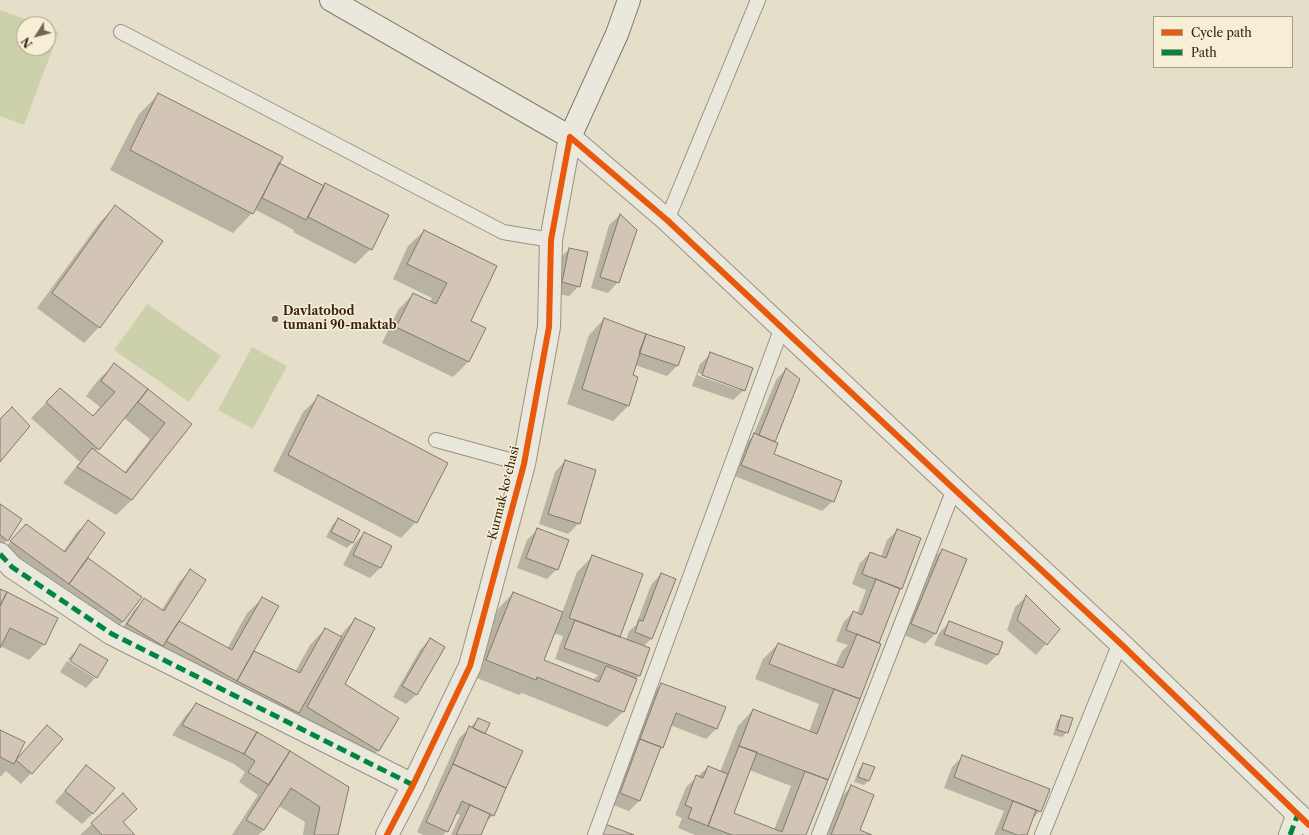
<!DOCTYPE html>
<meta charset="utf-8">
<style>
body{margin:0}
#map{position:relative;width:1309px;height:835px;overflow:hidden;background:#e5dfca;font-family:"Libre Caslon Text",serif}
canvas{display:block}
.legend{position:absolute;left:1153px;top:16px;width:140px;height:52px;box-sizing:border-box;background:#f6eed5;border:1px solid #ab9c87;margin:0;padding:5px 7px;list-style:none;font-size:12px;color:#3a2113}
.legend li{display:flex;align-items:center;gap:8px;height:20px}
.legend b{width:20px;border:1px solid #ab9c87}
.north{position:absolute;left:16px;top:16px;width:40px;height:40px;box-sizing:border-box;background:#f6eed5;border:1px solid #ab9c87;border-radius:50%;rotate:234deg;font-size:11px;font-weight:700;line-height:16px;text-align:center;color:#3a2113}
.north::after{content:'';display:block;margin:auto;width:14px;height:18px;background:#766453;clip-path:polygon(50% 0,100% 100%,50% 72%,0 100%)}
</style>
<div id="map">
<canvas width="1309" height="835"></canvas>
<ul class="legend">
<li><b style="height:5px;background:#e8590c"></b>Cycle path</li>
<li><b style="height:5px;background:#00873e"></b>Path</li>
</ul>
<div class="north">N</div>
</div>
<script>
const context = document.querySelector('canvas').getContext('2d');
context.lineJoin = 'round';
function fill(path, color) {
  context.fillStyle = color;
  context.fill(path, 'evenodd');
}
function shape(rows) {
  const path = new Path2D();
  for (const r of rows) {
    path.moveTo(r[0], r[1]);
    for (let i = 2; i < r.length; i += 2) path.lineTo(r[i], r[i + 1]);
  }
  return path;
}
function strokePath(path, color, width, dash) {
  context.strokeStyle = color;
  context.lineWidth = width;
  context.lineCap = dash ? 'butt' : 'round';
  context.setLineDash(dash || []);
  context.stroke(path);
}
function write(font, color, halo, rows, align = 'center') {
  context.font = font + ' "Libre Caslon Text",serif';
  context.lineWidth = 3;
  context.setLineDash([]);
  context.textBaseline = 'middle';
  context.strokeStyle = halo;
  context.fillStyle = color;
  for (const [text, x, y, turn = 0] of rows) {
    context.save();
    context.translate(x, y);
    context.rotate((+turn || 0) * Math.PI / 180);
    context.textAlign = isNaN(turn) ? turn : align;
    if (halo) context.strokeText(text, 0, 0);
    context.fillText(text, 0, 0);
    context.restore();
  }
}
fill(shape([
 [0,10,38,24,24,24,24,48,48,48,48,28,59,32,24,125,0,116],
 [147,304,221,356,189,402,114,350],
 [252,347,287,366,253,429,218,410]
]), '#ccd1ac');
fill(shape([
 [159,94,276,167,371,249,355,264,293,232,294,230,254,209,252,213,233,233,110,170,139,114],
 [115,207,162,241,99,327,84,343,37,308,100,222],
 [620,215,635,230,618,282,608,293,591,288,609,225],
 [424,231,469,322,484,329,468,362,453,377,382,343,398,310,413,294,430,302,432,298,393,279,408,246],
 [569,249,579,286,569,296,552,293,559,259],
 [604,319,683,348,677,366,667,376,635,365,631,376,637,377,628,406,613,421,567,404,589,335],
 [711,354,744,390,733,400,692,386,700,364],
 [698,373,739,388,739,390,697,375],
 [115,364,191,424,132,500,116,515,63,483,80,462,31,418,60,389,92,417,100,407,86,396,99,379],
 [124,418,150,439,124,473,95,452],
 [786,369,773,442,773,454,833,501,822,511,732,475,744,445,753,436,776,380],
 [319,397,416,522,401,538,273,471,303,412],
 [565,461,579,523,568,534,539,524,555,472],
 [0,505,7,540,0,547],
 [338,520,358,530,352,543,347,548,326,537,333,524],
 [88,522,86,558,140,597,123,622,112,632,1,552,16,536,63,552,77,532],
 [538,529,557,569,547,579,517,568,527,540],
 [898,530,920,539,901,589,897,593,806,835,695,835,678,828,682,818,675,815,686,787,708,767,720,772,738,726,753,710,809,732,819,704,755,679,763,659,778,644,835,666,842,651,848,645,836,641,843,623,853,612,857,614,866,590,852,584,860,563,870,553,881,557,887,540],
 [749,770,791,786,774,830,733,813],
 [364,533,390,546,380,568,370,578,343,565,354,544],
 [942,550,935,634,925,644,902,634,932,560],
 [592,557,619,637,626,640,629,631,636,625,651,585,661,574,652,638,644,646,649,648,639,676,636,679,623,712,607,727,522,693,519,695,472,676,498,609,513,593,562,613,577,572],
 [553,633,563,636,555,659,598,675,592,681,542,661],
 [190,571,177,621,227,649,247,613,263,598,253,651,295,672,310,645,325,629,339,637,355,619,343,685,397,718,378,751,363,766,118,634,134,610,144,600,161,611,180,581],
 [0,590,44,644,29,660,0,646],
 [1026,597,1059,629,1036,655,1007,630,1015,607],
 [950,622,1002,642,997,655,987,665,934,645,939,633],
 [430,639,417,694,406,704,393,697,420,650],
 [81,645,96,677,86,688,60,672,67,661,95,678,95,676,68,659],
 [662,684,716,729,706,739,670,725,662,747,658,751,640,800,629,811,610,804,651,694],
 [196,704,290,752,337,835,303,835,305,822,279,806,264,830,258,835,232,835,258,795,239,782,245,772,234,764,172,735,186,715],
 [1062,716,1067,732,1062,737,1053,735,1057,721],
 [478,719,493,815,485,823,480,835,451,835,460,815,455,813,447,831,443,835,423,835,417,832,459,738,470,728,471,728,473,724],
 [0,731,16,761,37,737,62,739,21,784,6,771,0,777],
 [963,756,1040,811,1031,820,1026,835,994,835,1004,811,944,788,952,767],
 [864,764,869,780,864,785,854,782,859,769],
 [86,766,93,813,82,824,55,802],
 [851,787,859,830,871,835,825,835,841,797],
 [122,822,134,835,80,835,92,824]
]), '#0003');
const building = shape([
 [158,93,283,157,253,214,130,150,158,93],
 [279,163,324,186,306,220,262,198,279,163],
 [325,183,389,215,372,250,308,217,325,183],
 [115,205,163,241,100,328,52,293,115,205],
 [620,214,637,230,619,283,600,277,620,214],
 [424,230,497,266,471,321,486,328,469,362,396,327,413,293,436,304,447,283,407,264,424,230],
 [569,248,588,252,580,287,562,282,569,248],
 [604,318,646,334,633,375,638,377,629,406,582,389,604,318],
 [646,334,685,347,678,366,639,353,646,334],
 [710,352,753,368,745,391,702,375,710,352],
 [114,363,148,389,99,450,46,402,60,388,93,416,115,392,101,381,114,363],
 [786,368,800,379,775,442,759,435,786,368],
 [148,389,192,424,132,500,77,467,92,448,126,473,165,423,138,402,148,389],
 [318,395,448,463,417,523,288,455,318,395],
 [12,407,30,426,0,462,0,419,12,407],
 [754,433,778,443,774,454,842,481,834,502,741,465,754,433],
 [565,460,596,470,580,524,548,514,565,460],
 [0,504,22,519,8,541,0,535,0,504],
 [338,518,360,530,353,543,331,532,338,518],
 [88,520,105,533,69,584,10,541,26,524,65,552,88,520],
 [537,528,569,540,558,570,526,558,537,528],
 [897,529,921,538,902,589,862,574,870,552,886,558,897,529],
 [364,532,392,546,381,568,353,555,364,532],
 [942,549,967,559,936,634,911,624,942,549],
 [592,555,643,574,620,637,569,618,592,555],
 [88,558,142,597,123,622,69,584,88,558],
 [190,569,206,580,163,646,127,624,144,598,164,611,190,569],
 [661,573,676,579,652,639,635,632,639,620,643,621,661,573],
 [876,579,900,589,879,643,846,630,853,611,862,615,876,579],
 [0,589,7,592,0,606,0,589],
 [7,592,58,618,45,645,10,628,0,648,0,606,7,592],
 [513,592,563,612,544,660,599,682,606,666,637,679,624,712,537,677,536,680,486,660,513,592],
 [1026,595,1060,629,1047,645,1017,620,1026,595],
 [262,597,279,606,237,681,166,641,179,621,232,650,262,597],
 [355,618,375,628,345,684,399,718,379,751,307,707,355,618],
 [575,620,650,648,640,676,564,648,575,620],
 [949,621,1003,642,998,655,944,634,949,621],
 [325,628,342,637,299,713,237,681,254,651,300,673,325,628],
 [857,634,881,644,860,699,769,664,778,643,843,668,857,634],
 [430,638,445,647,417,695,402,686,430,638],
 [80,644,108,660,97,678,70,661,80,644],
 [661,683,726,707,717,729,676,713,663,748,640,739,661,683],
 [834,689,860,699,828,780,739,746,753,709,817,734,834,689],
 [196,703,257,732,244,754,182,725,196,703],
 [1061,715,1073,718,1068,733,1057,730,1061,715],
 [478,718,490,723,485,734,473,728,478,718],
 [47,725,63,739,32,774,16,760,47,725],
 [469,726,523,751,506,788,453,764,469,726],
 [0,730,25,742,14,764,0,757,0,730],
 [257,732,290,751,269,785,248,772,255,761,244,754,257,732],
 [640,739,661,747,640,801,620,793,640,739],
 [739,746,757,752,734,813,782,832,805,771,828,780,806,835,732,835,708,826,739,746],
 [290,751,349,787,338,835,314,835,320,807,291,788,264,830,246,820,290,751],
 [962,755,1050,789,1041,812,954,777,962,755],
 [863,763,875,767,869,781,858,777,863,763],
 [453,764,506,788,494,816,462,801,448,832,426,822,453,764],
 [86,765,115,788,93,814,65,791,86,765],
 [708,766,728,774,708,826,688,818,692,808,685,805,696,775,703,778,708,766],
 [851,785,874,795,860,830,872,835,831,835,851,785],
 [123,793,137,809,123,822,135,835,102,835,91,823,123,793],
 [1013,801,1036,810,1027,835,1017,835,1002,829,1013,801],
 [470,805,490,814,481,835,456,835,470,805],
 [605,824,634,835,601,835,605,824]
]);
fill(building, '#d3c5b6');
strokePath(building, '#80796c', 1);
const lane = shape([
 [121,32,503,232,551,240],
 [667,220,758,0],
 [436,440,524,464],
 [595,835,782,327],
 [819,835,954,489],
 [1042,835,1120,643]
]);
const street = shape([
 [570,137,667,220,954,489,1120,643,1309,825],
 [0,554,12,567,112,634,413,785],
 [387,835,413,785,470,666,524,464,549,327,551,240,570,137],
 [1290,835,1298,814]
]);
const secondary = shape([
 [331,0,570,137,617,34,629,0]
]);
strokePath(lane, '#999285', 16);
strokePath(street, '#999285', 24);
strokePath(secondary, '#80796c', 24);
strokePath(lane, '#eae7dd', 14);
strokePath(street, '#eae7dd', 22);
strokePath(secondary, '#eae7dd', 22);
strokePath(shape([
 [0,554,12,567,112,634,413,785],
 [1290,835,1298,814]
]), '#00873e', 5, [10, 5]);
strokePath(shape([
 [570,137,667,220,954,489,1120,643,1309,825],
 [387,835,413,785,470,666,524,464,549,327,551,240,570,137]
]), '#e8590c', 6);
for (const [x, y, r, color] of [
 [275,319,4,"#766453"]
]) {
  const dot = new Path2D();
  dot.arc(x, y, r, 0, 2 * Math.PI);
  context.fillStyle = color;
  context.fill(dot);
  strokePath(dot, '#f6eed5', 1.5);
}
write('bold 12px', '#3a2113', '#f6eed5', [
 ["Davlatobod",283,312],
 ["tumani 90-maktab",283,326]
], 'left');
write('12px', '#3a2113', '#f6eed5', [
 ["Kurmak koʻchasi",504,493,-76]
]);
</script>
